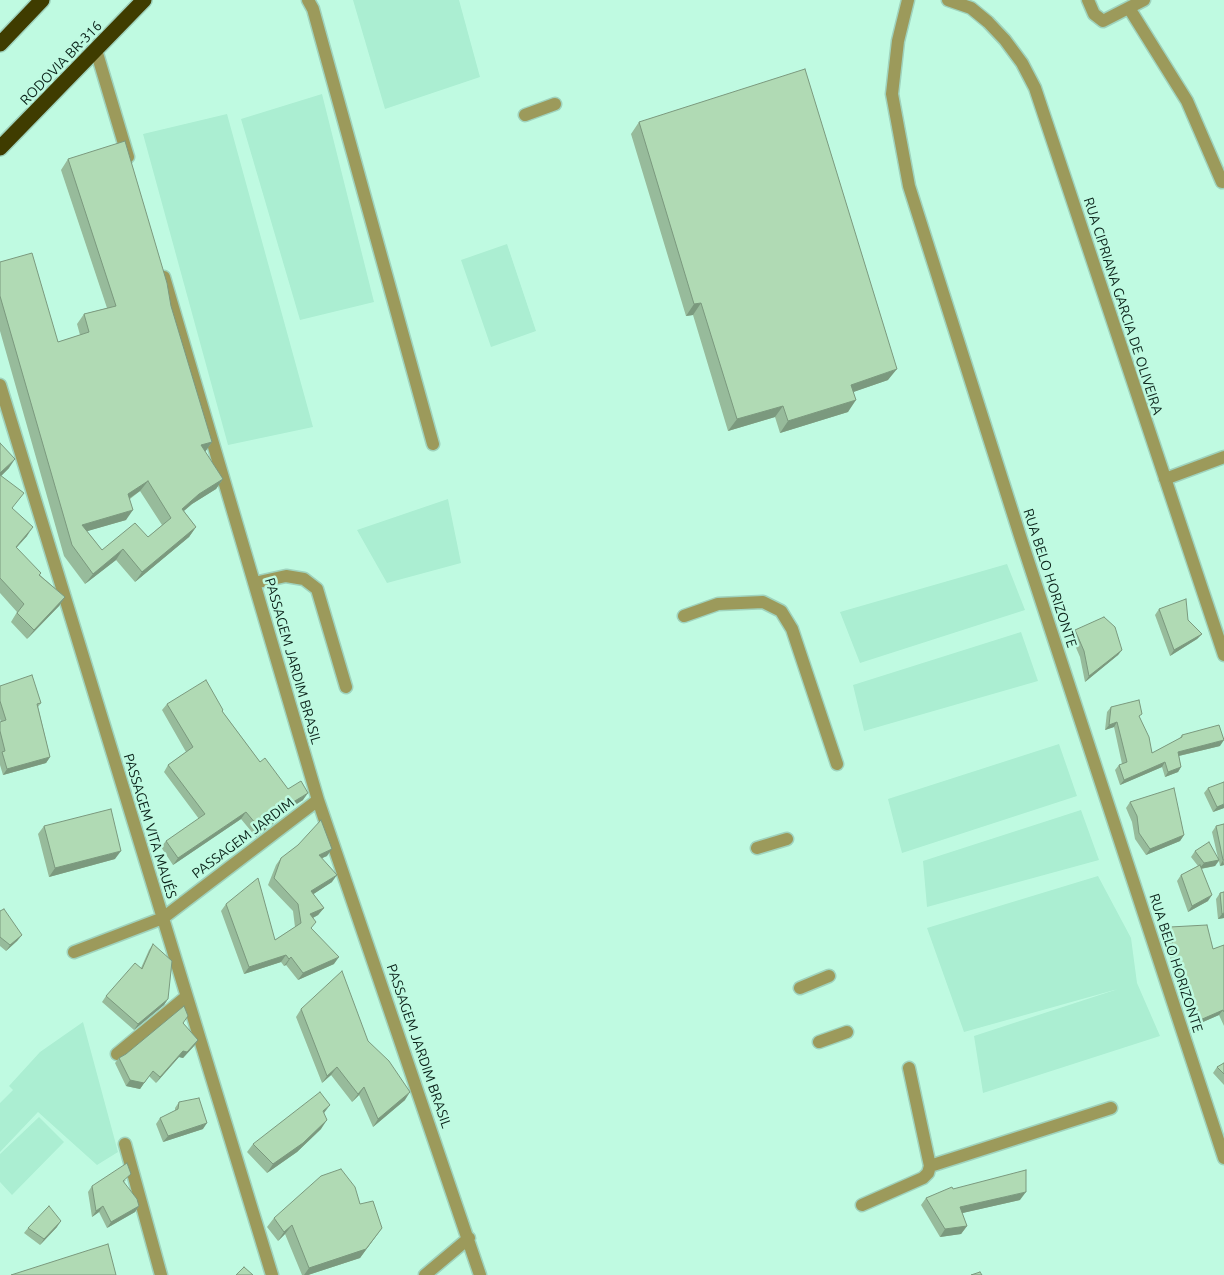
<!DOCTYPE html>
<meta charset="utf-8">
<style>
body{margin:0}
canvas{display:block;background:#bffae1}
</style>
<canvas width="1224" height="1275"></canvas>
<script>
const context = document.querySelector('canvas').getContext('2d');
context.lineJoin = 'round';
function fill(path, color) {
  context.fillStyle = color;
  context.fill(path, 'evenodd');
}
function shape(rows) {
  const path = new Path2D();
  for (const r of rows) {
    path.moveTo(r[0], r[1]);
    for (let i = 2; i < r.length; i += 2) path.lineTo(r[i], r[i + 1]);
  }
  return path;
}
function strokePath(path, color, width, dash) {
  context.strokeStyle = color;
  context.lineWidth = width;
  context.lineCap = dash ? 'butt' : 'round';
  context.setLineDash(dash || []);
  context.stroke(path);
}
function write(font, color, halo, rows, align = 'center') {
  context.font = font + ' Ubuntu,sans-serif';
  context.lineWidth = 5;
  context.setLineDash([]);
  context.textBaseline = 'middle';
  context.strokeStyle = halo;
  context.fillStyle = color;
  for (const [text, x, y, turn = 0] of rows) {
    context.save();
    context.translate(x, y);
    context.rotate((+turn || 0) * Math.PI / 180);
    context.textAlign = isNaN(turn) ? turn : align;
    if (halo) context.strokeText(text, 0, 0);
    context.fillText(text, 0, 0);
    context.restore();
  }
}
fill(shape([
 [353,0,459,0,480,77,385,109],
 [322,94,374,302,300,320,241,119],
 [227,114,313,427,228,445,143,134],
 [507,244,536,331,491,347,461,260],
 [448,499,461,563,387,583,357,530],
 [1007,564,1025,610,860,663,840,612],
 [1021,632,1038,681,864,731,853,685],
 [1059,744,1077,796,902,853,888,799],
 [1081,810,1099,860,927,907,923,861],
 [1098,876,1131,938,1137,983,1160,1036,983,1093,974,1036,1118,989,964,1032,927,928],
 [83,1022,118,1152,97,1165,38,1112,0,1152,0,1103,13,1090,9,1086,40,1052],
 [39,1117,64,1142,12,1195,0,1182,0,1154]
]), '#abeed2');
const minor = shape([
 [308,0,313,9,433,444],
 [908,0,898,41,892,94,909,186,1021,539,1224,1158],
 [948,0,971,8,988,22,1005,40,1022,63,1035,88,1224,655],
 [1088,0,1094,14,1103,21,1144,0],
 [1129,8,1187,101,1222,182],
 [96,50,128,157],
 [525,115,555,104],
 [164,277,318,800,480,1275],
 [0,385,272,1275],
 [1165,479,1224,457],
 [254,583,286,576,304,579,317,589,346,687],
 [684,616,718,604,763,602,781,611,792,629,837,764],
 [757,848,787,839],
 [74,952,163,918,318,800],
 [800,988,829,976],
 [819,1042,847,1032],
 [117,1054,186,997],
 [125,1144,161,1275],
 [930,1166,1111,1108],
 [862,1205,923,1178,928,1173,930,1166,909,1068],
 [425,1275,469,1238]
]);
const highway = shape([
 [0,44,42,0],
 [0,148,144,0]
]);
strokePath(minor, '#9fd3bd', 15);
strokePath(highway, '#9fd3bd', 18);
strokePath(minor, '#9c9a5b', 12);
strokePath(highway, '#3f3c00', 15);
fill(shape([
 [639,122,888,380,853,392,848,412,780,433,775,417,728,431,693,315,686,316,631,134],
 [68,159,171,306,212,442,205,452,223,479,216,489,192,504,184,511,196,527,189,537,135,582,116,560,85,584,64,556,0,331,0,262,58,342,80,335,77,324,84,314,107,308,61,170],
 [140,491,162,525,148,537,102,550,87,531,126,520,130,499],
 [0,443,9,468,1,476,12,509,27,536,16,548,41,573,40,575,65,597,59,606,27,639,11,622,17,612,0,593],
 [1159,609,1188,620,1202,634,1197,639,1170,656,1155,615],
 [1075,630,1122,650,1118,655,1085,682,1080,657,1071,636],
 [0,686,41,703,38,707,50,757,46,763,3,775,0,765,0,722,1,722,0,719],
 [167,704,222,711,260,762,288,789,303,800,282,813,278,820,256,837,241,819,173,865,161,847,166,841,199,819,164,772,168,765,186,752,162,710],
 [1111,707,1140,718,1152,753,1179,739,1182,735,1220,746,1179,756,1181,767,1178,772,1165,777,1162,767,1120,785,1115,770,1119,765,1122,764,1114,727,1105,730,1107,712],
 [1208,788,1224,808,1213,812,1204,793],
 [1130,802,1184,835,1180,841,1146,855,1135,839,1132,822,1126,808],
 [1224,824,1224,865,1220,866,1219,861,1215,866,1201,869,1208,901,1188,912,1177,881,1181,875,1198,866,1191,857,1195,851,1218,858,1212,832,1216,826],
 [44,826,115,859,49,877,38,834],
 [327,856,322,858,332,882,313,894,324,908,318,915,313,918,311,928,334,964,298,980,286,965,284,966,281,962,244,974,221,911,226,904,275,940,295,927,293,911,268,885,276,865,281,858],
 [1224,892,1224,918,1218,919,1216,899,1220,893],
 [0,911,22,935,17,941,6,951,0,946],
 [1170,927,1213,949,1224,945,1224,1026,1219,1015,1196,1025,1187,997,1173,976,1166,933],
 [153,944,168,999,164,1005,134,1030,102,1002,106,996,141,968,149,950],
 [301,1009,368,1041,405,1100,373,1127,359,1095,352,1102,331,1075,322,1083,296,1017],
 [183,1023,198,1040,194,1046,183,1058,179,1057,156,1083,149,1076,140,1089,126,1086,115,1063,119,1058,126,1054],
 [1224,1063,1224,1085,1213,1073,1217,1067],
 [179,1102,203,1129,163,1142,156,1124,160,1118,175,1111,175,1108],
 [324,1113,321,1129,297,1152,267,1173,247,1152,253,1144],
 [126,1180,124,1182,139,1206,135,1212,107,1228,99,1212,92,1217,88,1192,92,1186],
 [953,1189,1020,1200,962,1213,967,1226,961,1234,940,1237,921,1205,926,1198],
 [360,1204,375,1237,360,1258,308,1275,302,1275,285,1234,278,1241,267,1227,274,1218],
 [57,1227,40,1245,24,1233,28,1228]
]), '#97bb9b');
fill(shape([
 [701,303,693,315,686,316,694,304],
 [897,369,888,380,842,396,851,385],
 [856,400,848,412,780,433,788,421],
 [783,406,775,417,728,431,737,419],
 [212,442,205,452,201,445],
 [15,459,9,468,0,477,0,473],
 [223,479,216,489,192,504,174,519,182,509,199,494],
 [148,481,140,491,121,504,128,494],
 [133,510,126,520,74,535,82,525],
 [33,527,27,536,9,556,16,547],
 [196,527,189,537,135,582,142,572],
 [123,549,116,560,85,584,93,574],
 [65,597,59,606,27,639,34,630],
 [1202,634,1197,639,1170,656,1174,650],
 [1122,650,1118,655,1085,682,1089,676],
 [1117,722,1114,727,1105,730,1109,725],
 [1224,740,1220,746,1174,757,1178,752],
 [50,757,46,763,3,775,7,769],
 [1165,762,1162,767,1120,785,1124,780],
 [1181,767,1178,772,1165,777,1168,772],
 [308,793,303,800,276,817,280,810],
 [1224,804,1224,808,1213,812,1217,807],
 [246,812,241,819,173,865,178,858],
 [283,813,278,820,256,837,261,830],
 [1184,835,1180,841,1146,855,1150,849],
 [332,849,327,856,313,862,319,855],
 [121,851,115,859,49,877,55,868],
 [1219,860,1215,866,1199,869,1204,863],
 [1223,860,1224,865,1220,866],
 [337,875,332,882,306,899,311,891],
 [1212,895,1208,901,1188,912,1192,906],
 [324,908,318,915,305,922,310,914],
 [1224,913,1224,918,1218,919,1222,914],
 [22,935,17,941,6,951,10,945],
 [286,955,281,962,244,974,249,967],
 [291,957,286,965,284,966,289,959],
 [339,957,334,964,298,980,303,973],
 [168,999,164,1005,134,1030,138,1024],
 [1223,1010,1219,1015,1196,1025,1200,1020],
 [198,1040,194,1046,183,1058,179,1057,156,1083,160,1077,183,1051],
 [337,1067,331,1075,322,1083,327,1076],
 [149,1076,140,1089,126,1086,130,1080],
 [364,1087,359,1095,352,1102,358,1094],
 [410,1092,405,1100,373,1127,378,1119],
 [330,1105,324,1113,323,1111],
 [327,1120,321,1129,297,1152,267,1173,273,1164],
 [207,1123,203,1129,163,1142,168,1136],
 [1026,1192,1020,1200,954,1215,960,1207],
 [103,1206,99,1212,92,1217,96,1211],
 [139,1206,135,1212,107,1228,111,1222],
 [61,1221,57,1227,40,1245,44,1239],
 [292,1225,285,1234,278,1241,284,1232],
 [967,1226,961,1234,940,1237,945,1229],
 [382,1228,360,1258,308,1275,304,1275,309,1268]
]), '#7b997e');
const building = shape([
 [805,69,897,369,851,385,856,400,788,421,783,406,737,419,701,303,694,304,639,122,805,69],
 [125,141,167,283,171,306,212,442,201,445,223,479,199,494,182,509,196,527,142,572,123,549,93,574,72,545,0,296,0,262,32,253,58,342,89,332,84,314,116,306,68,159,125,141],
 [148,481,171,518,148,537,135,523,102,550,82,525,133,510,128,494,148,481],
 [0,443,15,459,0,473,0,443],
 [0,475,24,493,12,508,33,527,16,547,41,573,39,575,65,597,34,630,17,613,24,604,0,578,0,475],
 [1186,599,1188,620,1202,634,1174,650,1159,609,1186,599],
 [1104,617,1115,627,1122,650,1089,676,1084,651,1075,630,1104,617],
 [32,675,41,703,37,704,50,757,7,769,2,752,5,751,0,731,0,722,6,720,0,701,0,686,32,675],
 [206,680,223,710,222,711,260,762,265,758,288,789,301,781,308,793,280,810,283,813,261,830,246,812,178,858,166,841,205,814,168,765,193,747,167,704,206,680],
 [1139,700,1142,714,1139,716,1149,737,1152,753,1182,737,1182,735,1219,725,1224,740,1178,752,1181,767,1168,772,1165,762,1124,780,1119,765,1127,762,1117,722,1109,725,1111,707,1139,700],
 [1224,782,1224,804,1217,807,1208,788,1224,782],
 [1174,788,1184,835,1150,849,1139,833,1137,816,1130,802,1174,788],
 [111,809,121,851,55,868,44,826,111,809],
 [321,820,332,849,319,855,337,875,311,891,324,908,310,914,316,922,311,928,339,957,303,973,291,957,289,959,286,955,249,967,226,904,258,878,275,940,301,923,298,904,274,878,281,858,298,845,321,820],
 [1224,824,1224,860,1223,860,1216,826,1224,824],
 [1209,842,1219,860,1204,863,1195,851,1209,842],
 [1200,865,1212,895,1192,906,1181,875,1200,865],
 [1224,892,1224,913,1222,914,1220,893,1224,892],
 [4,909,22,935,10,945,0,937,0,911,4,909],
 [1207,925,1213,949,1224,945,1224,1012,1223,1010,1200,1020,1191,991,1177,970,1170,927,1207,925],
 [153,944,172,961,168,999,138,1024,106,996,135,963,142,969,153,944],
 [342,971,368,1041,389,1061,410,1092,378,1119,364,1087,358,1094,337,1067,327,1076,301,1009,342,971],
 [184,1006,188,1016,183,1023,198,1040,187,1052,183,1051,160,1077,153,1071,144,1083,130,1080,119,1058,126,1054,184,1006],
 [1224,1063,1224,1074,1217,1067,1224,1063],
 [320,1092,330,1105,323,1111,327,1120,303,1143,273,1164,253,1144,320,1092],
 [199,1098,207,1123,168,1136,160,1118,178,1109,179,1102,199,1098],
 [127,1163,131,1174,123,1181,137,1199,139,1206,111,1222,103,1206,96,1211,92,1186,127,1163],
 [341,1169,355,1187,360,1204,373,1201,382,1228,366,1249,309,1268,292,1225,284,1232,274,1218,321,1176,341,1169],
 [1026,1170,1026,1192,960,1207,967,1226,945,1229,926,1198,952,1187,953,1189,1026,1170],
 [49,1206,61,1221,44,1239,28,1228,49,1206],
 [108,1244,116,1275,11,1275,108,1244],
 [244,1267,253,1275,236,1275,244,1267],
 [980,1272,982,1275,971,1275,980,1272]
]);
fill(building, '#b0dab4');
strokePath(building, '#7b997e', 1);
write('14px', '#0b231a', '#bffae1', [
 ["RODOVIA BR-316",61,63,-46],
 ["RUA CIPRIANA GARCIA DE OLIVEIRA",1123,306,72],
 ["RUA BELO HORIZONTE",1050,578,72],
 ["PASSAGEM JARDIM BRASIL",293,661,74],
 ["PASSAGEM VITA MAUÉS",150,826,73],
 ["PASSAGEM JARDIM",243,838,-37],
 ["RUA BELO HORIZONTE",1176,963,72],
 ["PASSAGEM JARDIM BRASIL",419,1046,71]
]);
</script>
